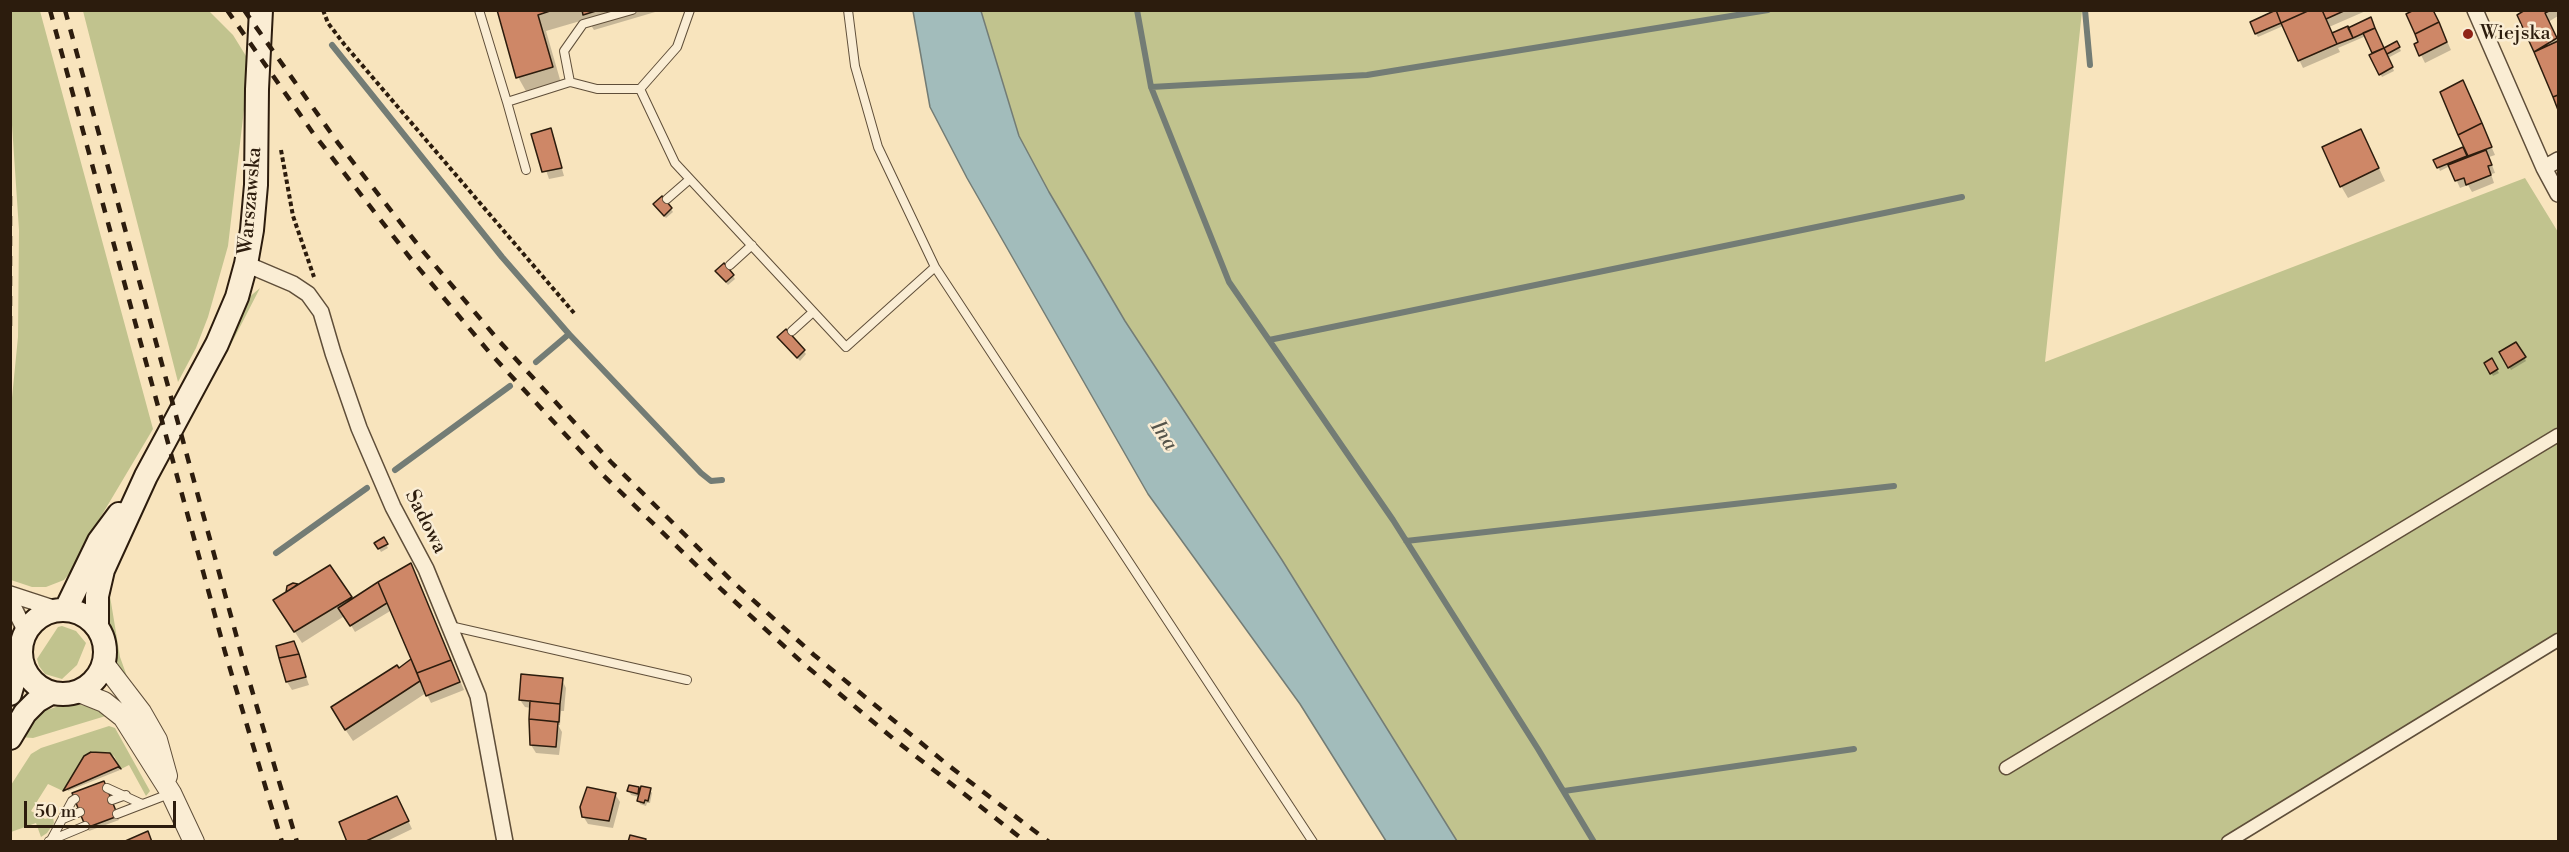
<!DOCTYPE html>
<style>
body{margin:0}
#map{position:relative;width:2569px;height:852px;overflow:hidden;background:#f8e4bd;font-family:"Libre Bodoni",serif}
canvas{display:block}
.frame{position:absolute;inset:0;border:12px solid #2c1c0d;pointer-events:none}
.scale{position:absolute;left:24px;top:801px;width:152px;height:27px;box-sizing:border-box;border:3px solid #2c1c0d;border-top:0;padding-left:8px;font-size:18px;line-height:21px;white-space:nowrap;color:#2c1c0d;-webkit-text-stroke:4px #faedd4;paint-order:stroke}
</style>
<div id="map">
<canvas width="2569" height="852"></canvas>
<div class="frame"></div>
<div class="scale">50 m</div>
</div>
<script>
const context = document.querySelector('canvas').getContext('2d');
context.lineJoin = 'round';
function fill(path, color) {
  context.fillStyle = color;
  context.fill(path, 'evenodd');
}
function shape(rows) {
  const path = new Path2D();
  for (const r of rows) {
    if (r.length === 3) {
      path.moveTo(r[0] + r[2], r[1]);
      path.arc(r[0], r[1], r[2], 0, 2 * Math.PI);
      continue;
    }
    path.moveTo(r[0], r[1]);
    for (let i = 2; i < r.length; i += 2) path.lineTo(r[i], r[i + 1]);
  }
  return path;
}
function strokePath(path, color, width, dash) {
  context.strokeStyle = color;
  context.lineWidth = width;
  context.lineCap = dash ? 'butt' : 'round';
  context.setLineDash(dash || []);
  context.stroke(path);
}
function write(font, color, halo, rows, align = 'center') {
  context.font = font + ' "Libre Bodoni",serif';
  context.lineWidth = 5;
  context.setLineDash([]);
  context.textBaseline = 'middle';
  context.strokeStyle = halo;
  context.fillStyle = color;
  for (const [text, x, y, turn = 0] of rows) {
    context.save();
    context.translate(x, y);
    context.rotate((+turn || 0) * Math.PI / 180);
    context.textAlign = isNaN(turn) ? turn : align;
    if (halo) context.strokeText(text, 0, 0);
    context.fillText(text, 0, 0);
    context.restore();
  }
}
fill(shape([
 [10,11,40,11,153,429,87,540,71,572,64,580,46,587,32,587,11,580,10,418,18,337,19,230,10,95],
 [83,11,209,11,233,35,246,56,250,58,228,246,208,317,196,348,178,382],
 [981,11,2082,11,2045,362,2525,178,2558,232,2558,644,2229,841,1457,841,1282,560,1122,316,1049,192,1019,136],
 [260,288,225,356,247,299],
 [109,590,120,657,129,682,116,665,108,629,105,601],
 [62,626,76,631,86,643,77,665,62,679,45,674,39,666,37,659,58,627],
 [62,705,81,705,97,708,109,715,33,738,20,737,30,722,44,711],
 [109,726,115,728,150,791,146,796,129,765,121,769,114,756,107,752,88,753,63,791,48,784,31,811,45,819,53,817,54,823,47,833,41,837,36,823,11,832,11,785,31,754,41,748]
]), '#c1c38e');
const water = shape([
 [913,11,981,11,1019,136,1049,192,1125,321,1282,560,1457,841,1386,841,1300,704,1148,494,967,178,930,107,913,11]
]);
fill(water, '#a2bcbb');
strokePath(water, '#737c75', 1.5);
fill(shape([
 [498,10,662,10,594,30,587,19,546,31,561,83,527,93,518,77],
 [2277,10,2368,10,2329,27,2332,34,2372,23,2384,50,2397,43,2401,51,2388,58,2394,71,2382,77,2371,55,2373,54,2366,36,2338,48,2340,52,2303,68,2283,26,2258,37,2256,34,2252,23],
 [2433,10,2451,50,2425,63,2421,55],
 [2528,10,2558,10,2558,16,2548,22,2558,42,2558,106,2519,16],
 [2463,82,2495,155,2489,157,2495,173,2491,174,2494,183,2472,192,2468,185,2460,188,2450,166,2440,171,2435,160,2462,150,2468,160,2470,157,2442,93],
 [534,135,553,138,564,176,549,179],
 [2367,143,2385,181,2348,198,2341,186],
 [657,208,671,209,673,212,666,218],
 [719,275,733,276,735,279,728,285],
 [786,331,806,354,800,361,781,341],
 [2516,344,2526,361,2511,370,2501,353],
 [2491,360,2499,373,2493,376,2486,363],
 [383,539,388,548,381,552,376,543],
 [411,565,464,690,431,703,426,693,353,741,339,720,412,659,392,610,355,632,346,617,343,617,302,643,282,612,287,592,289,587,297,585,330,567,352,601,383,589],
 [278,647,299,657,309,685,292,690,287,682],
 [562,680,566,688,564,711,561,711,560,725,558,725,562,732,559,755,536,753,531,745,531,708,525,707,520,700],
 [109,755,120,770,68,791,66,788],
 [105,786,119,820,89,831,87,827],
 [630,787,650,790,652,793,650,803,647,803,646,806,640,804,639,797,631,795,629,791],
 [615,794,620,802,613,828,588,824,583,816],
 [401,805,412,829,385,842,349,842]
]), '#0003');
strokePath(shape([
 [1137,10,1151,87,1229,282,1393,520,1538,749,1594,842],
 [2085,10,2090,65],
 [332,45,502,257,569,334,701,473,711,481,722,480],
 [1151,87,1367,75,1768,10],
 [1269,340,1962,197],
 [536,362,569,334],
 [395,470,510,386],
 [1406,541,1894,486],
 [276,553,367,488],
 [1564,791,1854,749]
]), '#737c75', 6);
const building = shape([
 [497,10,553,10,538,15,553,67,516,78,497,10],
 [582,10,599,10,583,15,582,10],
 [2276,10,2281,23,2255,34,2250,22,2276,10],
 [2276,10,2310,10,2281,23,2276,10],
 [2310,10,2322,10,2337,44,2298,61,2281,23,2310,10],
 [2322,10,2346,10,2326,19,2322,10],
 [2414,10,2433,10,2439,22,2415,34,2406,14,2414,10],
 [2525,10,2551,10,2545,13,2557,38,2534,52,2517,15,2525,10],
 [2371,17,2375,28,2353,38,2348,28,2371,17],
 [2439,22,2447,42,2419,56,2414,44,2418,42,2415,34,2439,22],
 [2348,26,2353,38,2337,44,2332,33,2348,26],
 [2375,28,2384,48,2372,53,2363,33,2375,28],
 [2397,41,2400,47,2387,54,2384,48,2397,41],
 [2558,41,2558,95,2553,97,2534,52,2558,41],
 [2384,48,2393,67,2379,75,2369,55,2384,48],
 [2463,80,2482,123,2458,135,2440,92,2463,80],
 [2558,95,2558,110,2553,97,2558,95],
 [2482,123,2492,147,2468,156,2458,135,2482,123],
 [551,128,562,168,542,172,531,134,551,128],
 [2361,129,2379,168,2340,187,2322,147,2361,129],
 [2463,147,2467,156,2437,168,2433,160,2463,147],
 [2486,150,2492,165,2488,166,2491,175,2466,185,2464,178,2455,181,2448,165,2486,150],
 [662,196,672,208,664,216,653,204,662,196],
 [724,263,734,275,726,282,715,271,724,263],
 [786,329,805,350,797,358,777,337,786,329],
 [2516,342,2526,357,2508,368,2499,352,2516,342],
 [2492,358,2498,369,2490,374,2484,363,2492,358],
 [384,537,388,544,378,549,374,543,384,537],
 [411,563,451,660,417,673,378,582,411,563],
 [330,565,352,597,294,632,273,600,330,565],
 [378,582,387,603,350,626,338,608,378,582],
 [293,583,298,584,286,592,287,586,293,583],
 [294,641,299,654,279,658,276,646,294,641],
 [299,654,306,677,286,682,279,658,299,654],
 [411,659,420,681,345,730,331,707,397,665,399,668,411,659],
 [451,660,460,682,426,696,417,673,451,660],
 [521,674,563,678,560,704,519,700,521,674],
 [530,701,560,704,559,722,529,719,530,701],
 [529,719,558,722,556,747,530,745,529,719],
 [91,752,110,753,121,769,118,767,63,791,84,756,91,752],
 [104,781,118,816,86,828,72,793,104,781],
 [629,785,639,787,638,794,627,791,629,785],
 [641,786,651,788,648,801,645,800,644,803,637,801,641,786],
 [587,787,616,793,609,821,582,817,580,807,587,787],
 [397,796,409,821,364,842,347,842,339,822,397,796],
 [148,831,152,842,123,842,148,831],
 [630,835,646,839,645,842,628,842,630,835]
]);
fill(building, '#ce8767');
strokePath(building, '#2c1c0d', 1.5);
const service = shape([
 [479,10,507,102,570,82,597,89,640,89,677,47,690,10],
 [570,82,564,51,583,24,632,10],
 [640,89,675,163,846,347,935,267,878,147,855,66,848,10],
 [507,102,526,170],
 [667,199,690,179],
 [730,265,752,245],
 [935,267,1313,842],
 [792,331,813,312],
 [450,626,687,680],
 [107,788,142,804],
 [112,800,126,795],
 [117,814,169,794],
 [63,819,80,812],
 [51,840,72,801,75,799],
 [49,841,85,826]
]);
const pedestrian = shape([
 [2006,768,2558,435],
 [2228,842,2558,640]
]);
const minor = shape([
 [2475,10,2544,168,2558,194],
 [2544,168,2558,160],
 [246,264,293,284,308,294,321,312,333,353,359,428,393,507,426,569,478,696,505,842],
 [10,594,59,610],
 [10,600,26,632]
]);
const tertiary = shape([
 [105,665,141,712,157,740,167,776],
 [79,692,104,702,123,717,171,793,194,842]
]);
const secondary = shape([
 [66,609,99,541,119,514],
 [63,652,42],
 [97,624,97,596,103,570,146,476,217,344,237,297,246,264,252,230,256,185,257,89,261,10],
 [10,694,21,655],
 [10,738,25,713,37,701,51,693]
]);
strokePath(service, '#5f4e39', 10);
strokePath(pedestrian, '#5f4e39', 15);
strokePath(minor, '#5f4e39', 18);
strokePath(tertiary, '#5f4e39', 22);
strokePath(secondary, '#2c1c0d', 26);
strokePath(shape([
 [323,10,328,23,344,44,574,313],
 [281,150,293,216,314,277]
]), '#2c1c0d', 4, [4.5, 3]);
strokePath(service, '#faedd4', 8);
strokePath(pedestrian, '#faedd4', 12);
strokePath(minor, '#faedd4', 15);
strokePath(tertiary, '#faedd4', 20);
strokePath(secondary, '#faedd4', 22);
strokePath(shape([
 [50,10,225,652,282,842],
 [65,10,243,660,297,842],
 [227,10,313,133,411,259,490,353,601,473,722,590,805,665,895,740,1026,842],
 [244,10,338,143,422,250,500,342,611,462,732,581,814,655,948,765,1049,842],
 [10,196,10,335]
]), '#2c1c0d', 4.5, [10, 10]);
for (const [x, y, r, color] of [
 [2468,34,6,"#8f2418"]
]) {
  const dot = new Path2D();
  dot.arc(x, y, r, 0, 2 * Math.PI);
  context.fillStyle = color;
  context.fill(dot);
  strokePath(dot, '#faedd4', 2);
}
write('20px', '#2c1c0d', '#faedd4', [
 ["Wiejska",2480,34]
], 'left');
write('20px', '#2c1c0d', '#faedd4', [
 ["Warszawska",251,201,-85],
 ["Sadowa",425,522,63]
]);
write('italic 21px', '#55544a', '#faedd4', [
 ["Ina",1163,436,57]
]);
</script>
